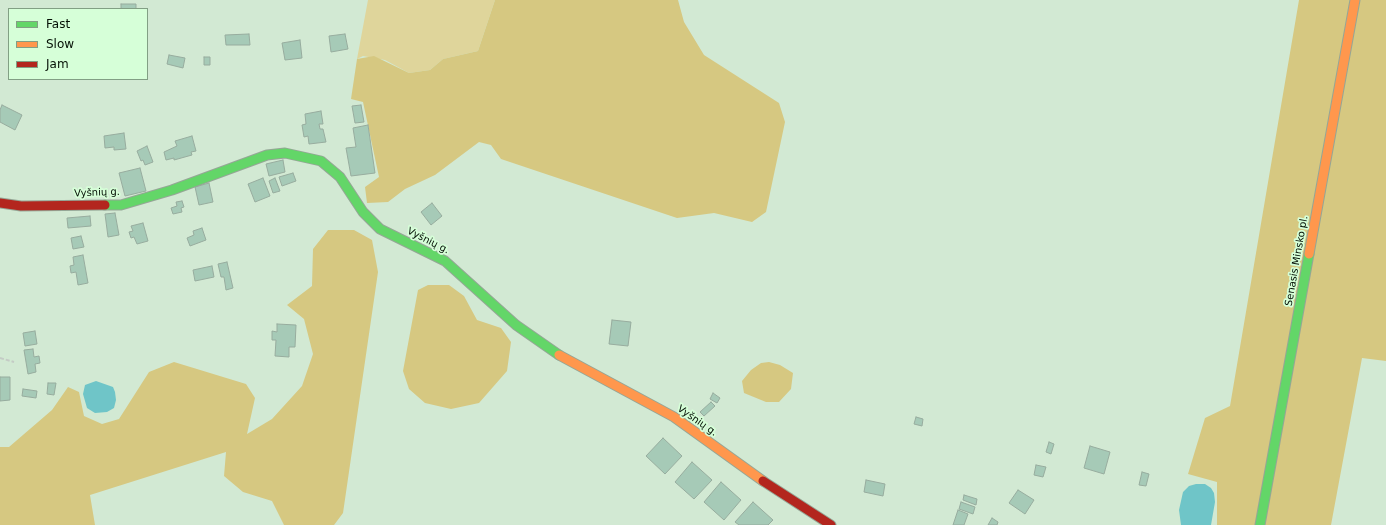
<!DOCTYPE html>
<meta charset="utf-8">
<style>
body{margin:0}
#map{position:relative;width:1386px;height:525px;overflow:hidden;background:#d2e9d3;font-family:"DejaVu Sans",sans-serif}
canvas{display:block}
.legend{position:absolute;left:8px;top:8px;width:140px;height:72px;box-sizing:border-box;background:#d6ffd8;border:1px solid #829f84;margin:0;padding:5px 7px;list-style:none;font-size:12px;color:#041005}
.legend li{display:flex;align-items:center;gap:8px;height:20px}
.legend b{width:20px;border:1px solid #829f84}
</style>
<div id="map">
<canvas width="1386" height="525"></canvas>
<ul class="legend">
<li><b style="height:5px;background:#63d668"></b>Fast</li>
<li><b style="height:5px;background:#ff974d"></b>Slow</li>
<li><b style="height:5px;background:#b3261e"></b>Jam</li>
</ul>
</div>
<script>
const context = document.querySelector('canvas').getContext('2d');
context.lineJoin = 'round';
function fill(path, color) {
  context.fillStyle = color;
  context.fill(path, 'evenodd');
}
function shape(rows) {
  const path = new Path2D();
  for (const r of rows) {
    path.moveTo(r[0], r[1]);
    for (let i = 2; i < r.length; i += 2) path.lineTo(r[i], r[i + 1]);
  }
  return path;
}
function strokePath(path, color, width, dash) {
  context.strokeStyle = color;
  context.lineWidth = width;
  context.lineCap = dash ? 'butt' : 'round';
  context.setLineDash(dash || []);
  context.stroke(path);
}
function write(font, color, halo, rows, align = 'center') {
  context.font = font + ' "DejaVu Sans",sans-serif';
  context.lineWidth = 3.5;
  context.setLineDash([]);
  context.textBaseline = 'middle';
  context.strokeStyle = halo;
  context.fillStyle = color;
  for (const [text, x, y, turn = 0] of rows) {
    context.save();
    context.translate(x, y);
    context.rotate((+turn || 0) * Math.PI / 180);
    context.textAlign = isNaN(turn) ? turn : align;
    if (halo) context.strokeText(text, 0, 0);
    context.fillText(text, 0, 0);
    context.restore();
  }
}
fill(shape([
 [368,0,495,0,478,51,443,59,430,70,409,73,385,60,363,56,357,59]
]), '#dfd59b');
fill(shape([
 [495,0,678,0,684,22,704,55,779,103,785,122,766,212,752,222,714,213,677,218,501,159,491,145,479,142,435,175,405,189,388,202,367,203,365,187,379,177,363,102,351,99,357,59,374,56,409,73,430,70,443,59,478,51],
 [1299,0,1386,0,1386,361,1362,358,1331,525,1217,525,1217,482,1188,474,1205,418,1230,406],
 [328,230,354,230,372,240,378,272,343,513,334,525,284,525,272,501,243,492,224,476,226,452,90,495,95,525,0,525,0,447,9,447,52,410,68,387,79,392,84,416,102,424,119,419,149,372,174,362,246,384,255,398,247,434,272,419,302,386,313,354,304,319,287,305,312,286,313,249],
 [428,285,449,285,464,296,477,320,501,328,511,342,507,371,479,403,451,409,425,403,409,389,403,371,418,290],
 [769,362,780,365,793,373,791,389,779,402,766,402,744,393,742,381,751,370,761,363]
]), '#d6c881');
fill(shape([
 [96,381,113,387,115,392,116,400,114,408,107,412,95,413,87,408,83,394,85,385],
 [1196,484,1205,484,1211,488,1214,493,1215,502,1211,525,1181,525,1179,510,1183,492,1189,486]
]), '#6fc5c8');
const building = shape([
 [121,4,136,4,136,9,121,9,121,4],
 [249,34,250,45,226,45,225,35,249,34],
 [345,34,348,49,331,52,329,36,345,34],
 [300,40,302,58,285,60,282,43,300,40],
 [169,55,185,58,183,68,167,64,169,55],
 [204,57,210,57,210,65,204,65,204,57],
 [2,105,22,115,15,130,0,122,0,110,2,105],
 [361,105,364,122,355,123,352,106,361,105],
 [321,111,323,124,319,124,320,129,323,129,326,142,309,144,308,136,304,137,302,125,306,124,305,114,321,111],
 [368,125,375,173,351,176,346,148,356,147,353,128,368,125],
 [124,133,126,149,114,150,114,147,105,148,104,136,124,133],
 [192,136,196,151,191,152,192,155,174,160,174,158,166,160,164,152,177,146,175,141,192,136],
 [147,146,153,162,145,165,143,160,141,161,137,151,147,146],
 [283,160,285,172,269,176,266,164,283,160],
 [140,168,146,191,125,196,119,173,140,168],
 [293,173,296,181,282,186,279,177,293,173],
 [263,178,270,196,255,202,248,184,263,178],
 [275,178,280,191,273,193,269,181,275,178],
 [209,183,213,202,199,205,195,187,209,183],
 [182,201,184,207,181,208,182,212,173,214,171,208,177,206,176,202,182,201],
 [432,203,442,216,431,225,421,212,432,203],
 [115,213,119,235,108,237,105,214,115,213],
 [90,216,91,226,68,228,67,218,90,216],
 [143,223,148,241,137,244,134,237,131,238,129,232,133,231,131,226,143,223],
 [202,228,206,240,190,246,187,238,194,235,193,231,202,228],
 [81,236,84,247,73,249,71,238,81,236],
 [83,255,88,283,78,285,76,272,71,273,70,266,74,265,73,257,83,255],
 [227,262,233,288,226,290,224,277,221,277,218,264,227,262],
 [212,266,214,277,195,281,193,270,212,266],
 [612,320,631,322,628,346,609,344,612,320],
 [277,324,296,325,295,347,289,347,289,357,275,356,276,340,272,340,272,331,277,332,277,324],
 [35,331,37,344,25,346,23,333,35,331],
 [33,349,34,357,39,356,40,363,35,364,36,372,28,374,24,350,33,349],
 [0,377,10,377,10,400,0,401,0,377],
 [48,383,56,383,54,395,47,394,48,383],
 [23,389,37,391,36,398,22,396,23,389],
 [713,393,720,398,717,403,710,399,713,393],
 [711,402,715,406,704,416,700,412,711,402],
 [916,417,923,419,922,426,914,424,916,417],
 [663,438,682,456,665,474,646,456,663,438],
 [1049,442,1054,444,1051,454,1046,452,1049,442],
 [1090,446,1110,452,1104,474,1084,468,1090,446],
 [692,462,712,480,694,499,675,482,692,462],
 [1036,465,1046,467,1043,477,1034,475,1036,465],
 [1142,472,1149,474,1146,486,1139,485,1142,472],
 [866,480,885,484,883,496,864,492,866,480],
 [721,482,741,500,724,520,704,502,721,482],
 [1018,490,1034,500,1025,514,1009,503,1018,490],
 [964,495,977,499,976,505,963,500,964,495],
 [753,502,773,520,768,525,739,525,735,522,753,502],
 [961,502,975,507,973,514,959,509,961,502],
 [958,510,968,514,964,525,953,525,958,510],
 [992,518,998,522,997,525,988,525,992,518]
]);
fill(building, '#a6cab7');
strokePath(building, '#97ac9e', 1);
const fast = shape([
 [105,205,121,205,172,190,267,155,285,153,321,161,340,177,363,212,380,229,445,261,516,325,559,355],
 [1260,525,1309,254]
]);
const slow = shape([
 [1309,254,1355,0],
 [559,355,674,417,763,481]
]);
const jam = shape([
 [0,203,21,206,105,205],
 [763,481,831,525]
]);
strokePath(fast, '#95a696', 11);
strokePath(slow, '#95a696', 11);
strokePath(jam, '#95a696', 11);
strokePath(shape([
 [0,358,14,362]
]), '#c4cbc5', 2, [4, 2]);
strokePath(fast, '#63d668', 9);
strokePath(slow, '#ff974d', 9);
strokePath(jam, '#b3261e', 9);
write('10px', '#041005', '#d6ffd8', [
 ["Vyšnių g.",97,193,-2],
 ["Vyšnių g.",428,241,27],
 ["Senasis Minsko pl.",1297,261,-80],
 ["Vyšnių g.",697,421,35]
]);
</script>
